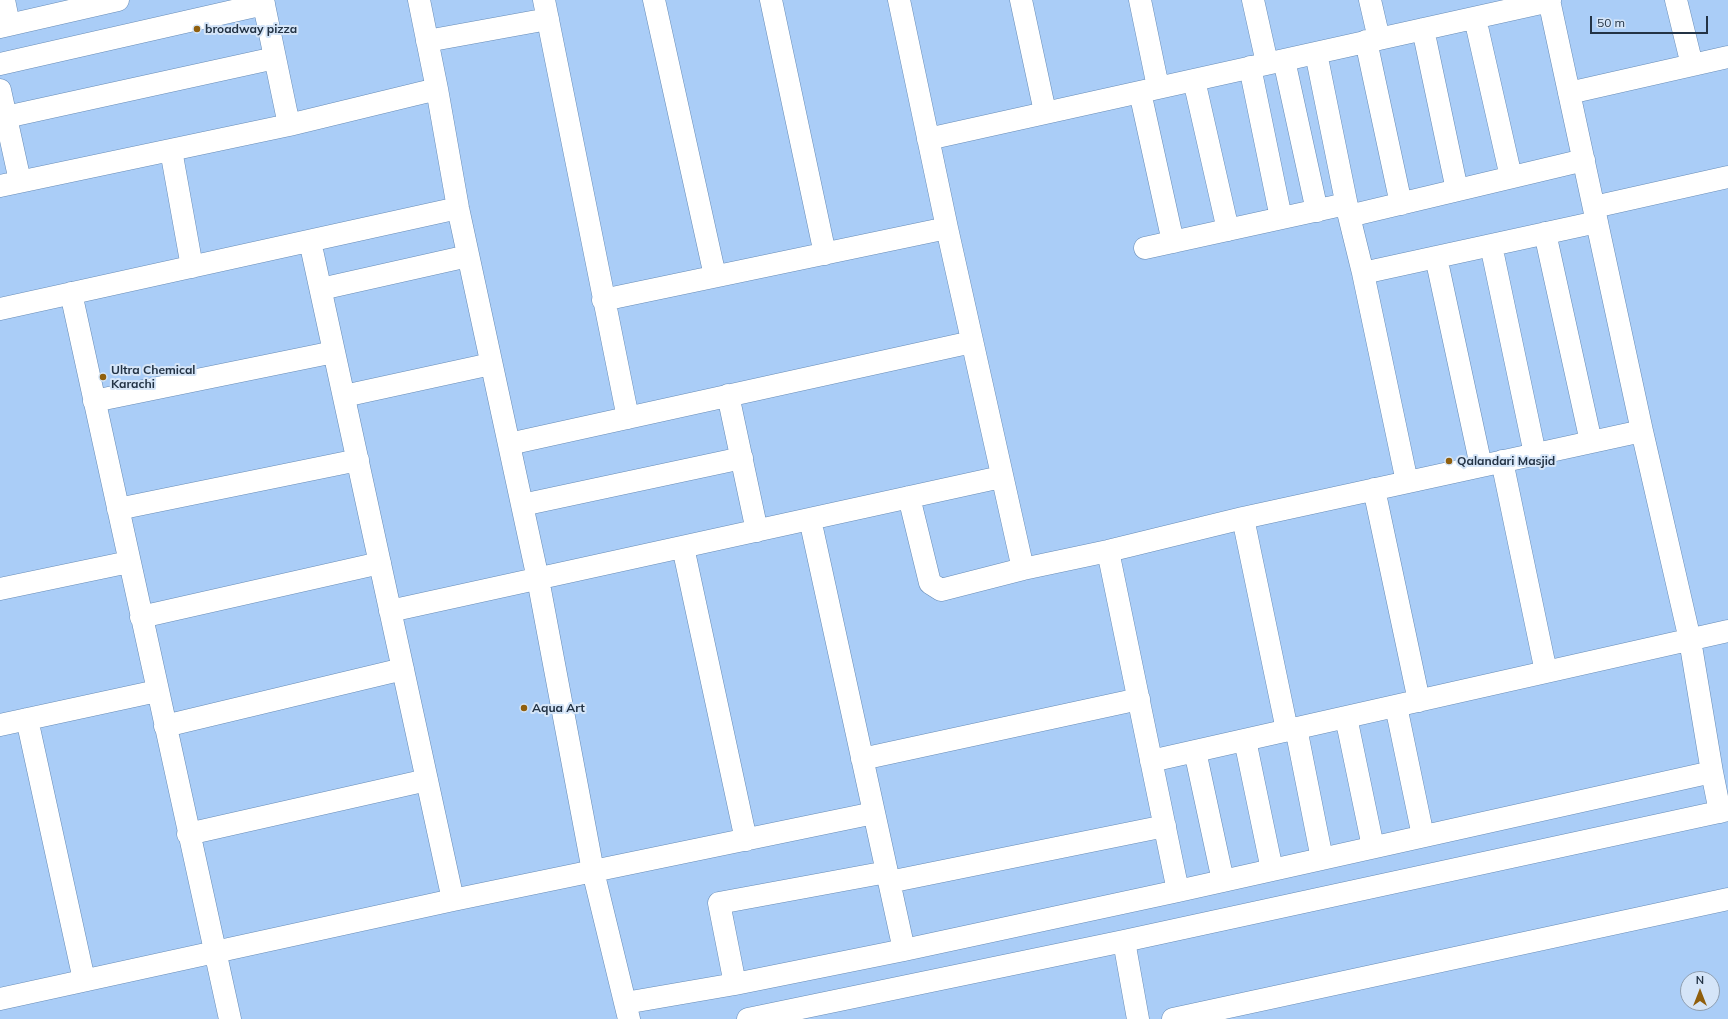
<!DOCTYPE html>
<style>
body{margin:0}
#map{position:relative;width:1728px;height:1019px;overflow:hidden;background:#badaff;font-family:Mulish,sans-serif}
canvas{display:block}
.north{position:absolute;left:1680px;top:971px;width:40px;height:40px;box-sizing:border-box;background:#d5e5f8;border:1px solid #8e9eb0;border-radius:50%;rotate:0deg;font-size:11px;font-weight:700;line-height:16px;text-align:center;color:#233345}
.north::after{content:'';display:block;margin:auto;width:14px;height:18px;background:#905f0d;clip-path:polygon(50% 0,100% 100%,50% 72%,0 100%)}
.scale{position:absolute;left:1590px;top:16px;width:118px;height:18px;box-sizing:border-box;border:2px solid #233345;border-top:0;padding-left:5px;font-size:12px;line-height:14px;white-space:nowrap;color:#233345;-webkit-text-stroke:3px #d5e5f8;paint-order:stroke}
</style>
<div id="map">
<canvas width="1728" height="1019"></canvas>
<div class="north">N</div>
<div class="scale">50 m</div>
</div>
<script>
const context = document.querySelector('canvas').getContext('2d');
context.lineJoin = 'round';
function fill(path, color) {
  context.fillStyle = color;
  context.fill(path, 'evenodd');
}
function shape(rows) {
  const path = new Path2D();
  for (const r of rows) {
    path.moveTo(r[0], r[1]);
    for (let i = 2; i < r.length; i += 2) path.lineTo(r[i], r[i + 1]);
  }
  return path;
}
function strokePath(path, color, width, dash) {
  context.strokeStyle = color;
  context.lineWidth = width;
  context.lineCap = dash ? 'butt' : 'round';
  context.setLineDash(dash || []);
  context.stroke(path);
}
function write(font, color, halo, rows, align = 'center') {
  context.font = font + ' Mulish,sans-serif';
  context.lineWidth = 4;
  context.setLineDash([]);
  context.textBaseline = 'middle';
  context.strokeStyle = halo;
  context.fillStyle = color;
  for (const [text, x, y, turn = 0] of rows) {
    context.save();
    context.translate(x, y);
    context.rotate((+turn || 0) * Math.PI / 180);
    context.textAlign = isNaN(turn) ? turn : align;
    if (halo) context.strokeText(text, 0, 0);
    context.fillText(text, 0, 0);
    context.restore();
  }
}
fill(shape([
 [0,0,1728,0,1728,1019,0,1019],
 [1688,979,1712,979,1712,1003,1688,1003]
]), '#aacdf7');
const minor = shape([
 [4,0,9,25],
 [263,0,289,125],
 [419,0,437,89,458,208,538,579,593,871,629,1019],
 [544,0,628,418],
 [654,0,715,276],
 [771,0,825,254],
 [899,0,947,228,1023,569],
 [1021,0,1045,112],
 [1140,0,1158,87],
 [1253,0,1267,63],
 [1370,0,1379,39],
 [1549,0,1642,431,1690,640,1712,772],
 [1676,0,1692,65],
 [1475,18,1511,177],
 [0,27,118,0],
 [1423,29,1457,190],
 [427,41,548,19],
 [1366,41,1401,204],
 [1316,53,1349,216,1363,273,1407,482],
 [1284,60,1317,211],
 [0,64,264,4],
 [1250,67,1281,218],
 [1194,80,1228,230],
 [0,90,20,181],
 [1140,92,1173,242],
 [1569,93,1728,57],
 [6,117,275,58],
 [928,139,1550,1],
 [171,150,192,267],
 [0,186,289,125,437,89],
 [1594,207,1728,177],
 [1349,216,1584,160],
 [1545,233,1591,442],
 [310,241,453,900],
 [1491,245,1535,454],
 [1145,248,1346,204],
 [1436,257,1481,466],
 [1363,273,1597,222],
 [321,289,468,256],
 [71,293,230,1019],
 [603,300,947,228],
 [0,309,458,208],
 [728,395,757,531],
 [344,396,491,364],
 [94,401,334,352],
 [509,444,972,342],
 [1502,461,1546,672],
 [1374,489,1419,701],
 [909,497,930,583,941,590,1023,569,1108,551,1243,518,1642,431],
 [522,505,742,458],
 [118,509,358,460],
 [1243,518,1287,730],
 [810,519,904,950],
 [683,547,746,840],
 [1108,551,1178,891],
 [0,589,129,562],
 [390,611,1001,477],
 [141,617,380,563],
 [1396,706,1423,836],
 [1346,717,1373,847],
 [27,719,84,980],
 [0,725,157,691],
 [165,726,403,669],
 [1296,728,1322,859],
 [1245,740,1272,870],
 [1195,751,1223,881],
 [862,759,1139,699],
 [1151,761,1728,631],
 [188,834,427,780],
 [889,882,1165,826],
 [1124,941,1138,1019],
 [735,984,719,903,887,872],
 [0,999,453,900,874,813],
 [625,1003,735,984,904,950,1178,891,1712,772,1720,812],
 [748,1019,1124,941,1728,810],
 [1173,1019,1728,899]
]);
strokePath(minor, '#678cb7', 23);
strokePath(minor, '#fff', 22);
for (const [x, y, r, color] of [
 [197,29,4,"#905f0d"],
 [103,377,4,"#905f0d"],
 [1449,461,4,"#905f0d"],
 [524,708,4,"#905f0d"]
]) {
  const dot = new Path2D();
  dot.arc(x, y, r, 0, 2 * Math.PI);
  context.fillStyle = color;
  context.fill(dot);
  strokePath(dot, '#d5e5f8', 1.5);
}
write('bold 12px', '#233345', '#d5e5f8', [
 ["broadway pizza",205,29],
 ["Ultra Chemical",111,370],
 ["Karachi",111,384],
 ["Qalandari Masjid",1457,461],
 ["Aqua Art",532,708]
], 'left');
</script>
